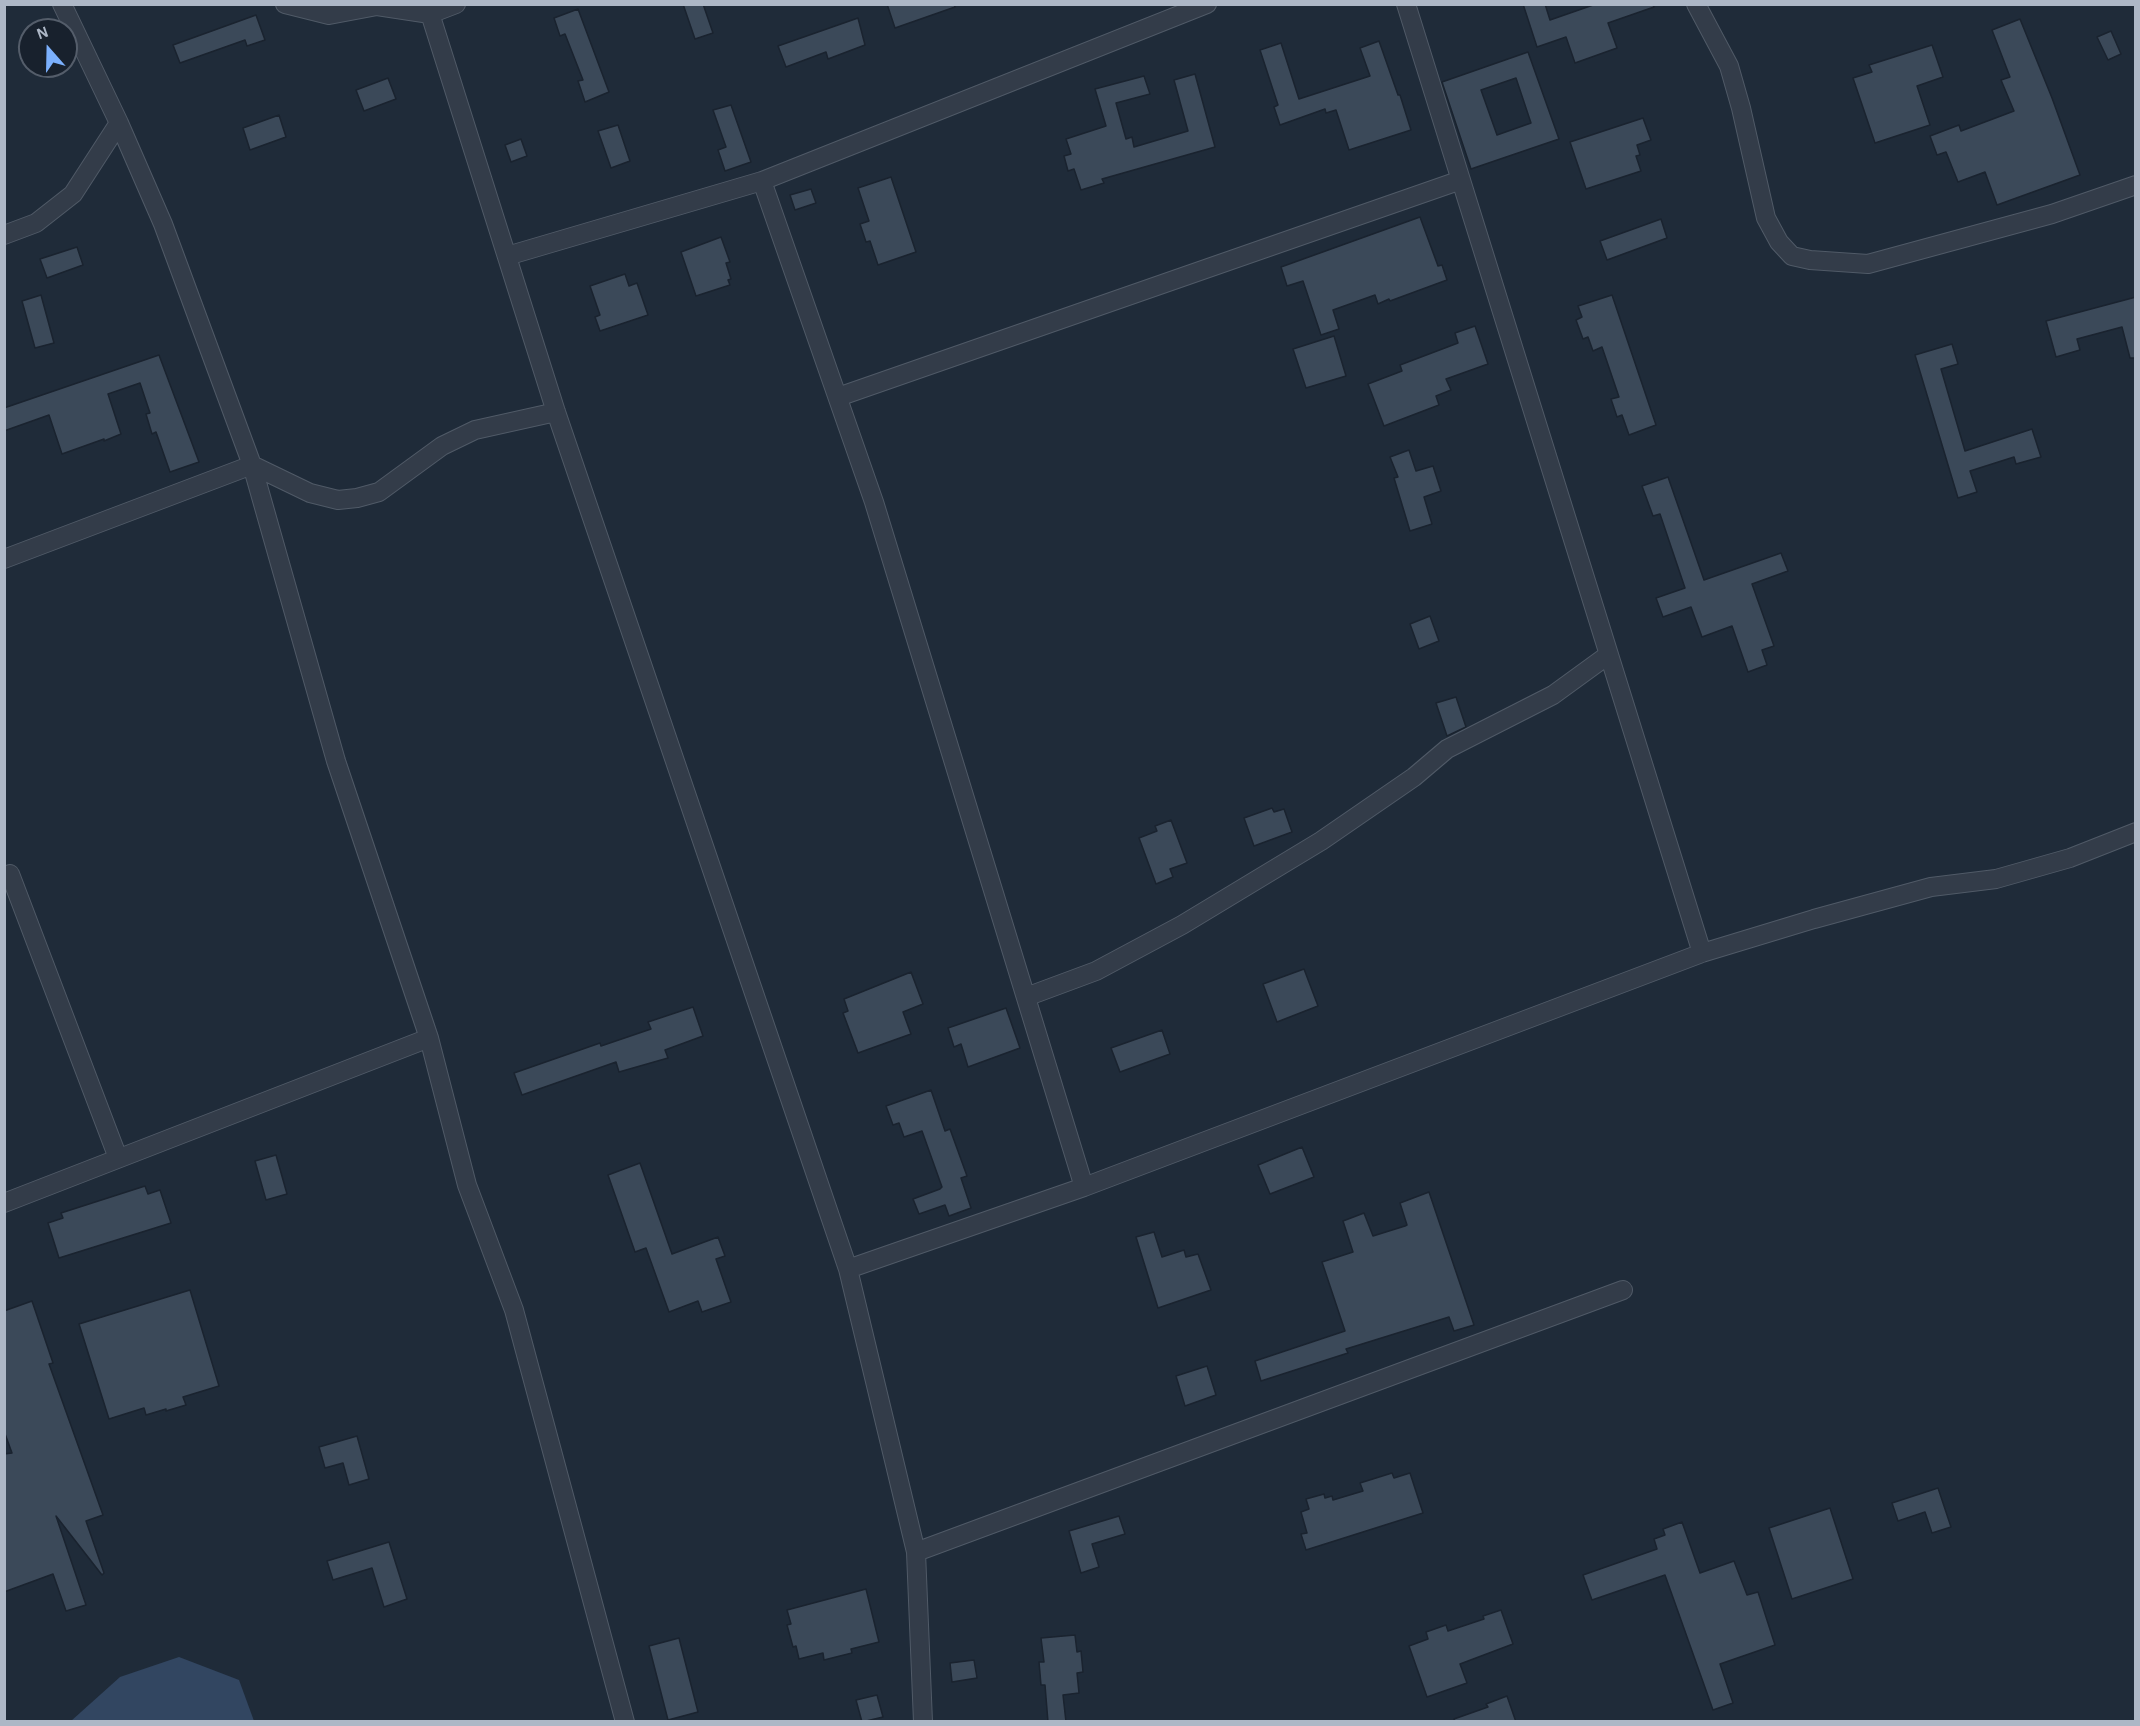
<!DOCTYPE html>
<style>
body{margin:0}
#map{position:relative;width:2140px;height:1726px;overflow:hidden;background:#1f2b39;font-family:"Alegreya Sans",sans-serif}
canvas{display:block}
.frame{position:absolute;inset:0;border:6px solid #adb7c6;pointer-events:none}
.north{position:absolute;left:18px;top:18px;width:60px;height:60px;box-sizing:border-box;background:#18212d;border:2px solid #545d6a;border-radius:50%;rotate:340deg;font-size:16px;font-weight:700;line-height:24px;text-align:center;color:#adb7c6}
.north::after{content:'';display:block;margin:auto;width:21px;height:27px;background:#7bb0fd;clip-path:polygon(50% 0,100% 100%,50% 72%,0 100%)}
</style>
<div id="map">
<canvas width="2140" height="1726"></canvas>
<div class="frame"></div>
<div class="north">N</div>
</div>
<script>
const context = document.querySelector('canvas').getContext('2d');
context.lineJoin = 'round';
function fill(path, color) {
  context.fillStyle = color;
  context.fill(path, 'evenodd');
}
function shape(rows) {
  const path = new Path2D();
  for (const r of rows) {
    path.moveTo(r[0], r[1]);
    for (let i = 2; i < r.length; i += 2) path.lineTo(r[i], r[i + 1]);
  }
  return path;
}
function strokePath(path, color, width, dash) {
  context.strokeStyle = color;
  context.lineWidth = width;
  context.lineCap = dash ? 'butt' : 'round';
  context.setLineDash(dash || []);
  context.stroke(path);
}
fill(shape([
 [179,1657,239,1680,254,1721,71,1721,120,1677]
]), '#324661');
const building = shape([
 [683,4,703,4,713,33,695,39,683,4],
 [887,4,954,4,955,7,895,28,887,4],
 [1523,4,1545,4,1550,20,1596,4,1653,4,1654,7,1608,23,1617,48,1575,63,1566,37,1537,47,1523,4],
 [578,9,609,92,585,102,578,81,583,80,565,34,560,36,554,18,578,9],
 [256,15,265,40,247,46,245,40,180,63,173,45,256,15],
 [858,18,865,45,828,59,826,52,786,67,778,46,858,18],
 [2020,19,2052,98,2080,175,1997,205,1985,172,1958,182,1946,152,1937,155,1930,136,1959,125,1961,131,2014,111,2001,80,2010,77,1992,30,2020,19],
 [2111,31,2121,54,2108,60,2097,37,2111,31],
 [1379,41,1398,95,1400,95,1411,130,1349,150,1336,110,1326,113,1325,109,1280,125,1274,107,1278,105,1260,50,1281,43,1299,99,1370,76,1360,48,1379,41],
 [1932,45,1943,77,1917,86,1930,125,1875,143,1853,78,1872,72,1869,65,1932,45],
 [1528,52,1559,139,1471,169,1442,82,1528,52],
 [1516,78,1531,123,1497,135,1481,90,1516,78],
 [1195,74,1215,147,1102,179,1104,183,1081,190,1074,169,1068,171,1064,156,1071,154,1066,139,1106,126,1095,89,1144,76,1150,94,1116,103,1126,139,1132,137,1134,147,1188,131,1174,80,1195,74],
 [388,78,396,99,364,111,356,90,388,78],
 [731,105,751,162,725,171,718,150,726,147,713,110,731,105],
 [279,115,286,137,250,150,243,128,279,115],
 [1643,118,1651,140,1637,145,1640,155,1636,156,1641,171,1586,189,1570,142,1643,118],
 [618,125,630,161,611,168,598,131,618,125],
 [521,139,527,156,511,162,505,145,521,139],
 [891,177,916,252,878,265,870,241,866,242,860,224,869,221,858,188,891,177],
 [811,189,816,203,795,210,790,195,811,189],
 [1420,217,1438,266,1442,265,1447,280,1390,301,1389,299,1378,304,1375,295,1333,310,1339,329,1321,335,1303,281,1287,286,1281,267,1420,217],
 [1661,219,1667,238,1607,260,1600,241,1661,219],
 [721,237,730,262,726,263,731,279,728,280,730,285,696,296,681,252,721,237],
 [77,247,83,265,47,278,40,259,77,247],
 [625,274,629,286,637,283,648,315,600,331,595,317,600,315,590,286,625,274],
 [41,295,54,343,35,348,22,301,41,295],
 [1612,295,1656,425,1629,435,1622,415,1617,417,1611,399,1619,397,1602,347,1593,351,1588,337,1583,339,1576,320,1582,317,1578,306,1612,295],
 [2136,297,2136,358,2130,358,2122,327,2077,339,2080,350,2056,357,2046,321,2136,297],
 [1475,326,1488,364,1446,379,1451,390,1436,396,1439,405,1384,426,1368,384,1402,371,1400,365,1458,343,1455,333,1475,326],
 [1334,336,1346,376,1306,388,1293,349,1334,336],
 [1952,344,1958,364,1941,369,1965,451,2032,429,2041,457,2016,464,2014,457,1970,471,1977,492,1958,498,1915,355,1952,344],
 [159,355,199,462,170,472,156,432,152,434,146,414,150,413,140,383,108,394,121,434,104,441,104,439,62,454,49,415,4,431,4,408,159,355],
 [1409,450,1416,471,1433,466,1441,491,1424,497,1432,524,1410,531,1394,478,1398,477,1390,457,1409,450],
 [1668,477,1704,580,1781,553,1788,571,1752,584,1774,646,1762,650,1767,665,1748,672,1732,626,1702,637,1691,607,1663,617,1656,598,1685,588,1660,514,1653,516,1642,486,1668,477],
 [1430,616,1439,641,1419,649,1410,624,1430,616],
 [1456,697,1466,727,1447,736,1436,703,1456,697],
 [1272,808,1274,812,1284,809,1292,832,1254,846,1244,818,1272,808],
 [1171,820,1187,863,1170,869,1173,877,1156,884,1139,838,1157,831,1155,826,1171,820],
 [1304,969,1318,1006,1277,1022,1263,984,1304,969],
 [911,972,923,1004,903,1012,911,1034,858,1053,843,1013,848,1011,844,999,911,972],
 [693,1007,703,1036,665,1050,668,1058,619,1072,616,1062,522,1095,514,1073,600,1043,601,1046,651,1029,648,1022,693,1007],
 [1006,1008,1020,1048,968,1067,961,1044,954,1047,948,1028,1006,1008],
 [1162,1030,1170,1054,1120,1072,1111,1048,1162,1030],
 [931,1090,945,1131,950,1129,967,1176,961,1178,971,1208,949,1216,945,1205,919,1214,913,1199,940,1189,942,1187,922,1131,904,1137,899,1123,893,1125,886,1106,931,1090],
 [1302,1147,1314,1177,1270,1194,1258,1165,1302,1147],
 [276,1155,287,1194,266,1200,255,1161,276,1155],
 [640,1163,672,1254,718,1237,725,1256,716,1259,731,1302,702,1312,698,1301,669,1312,646,1248,635,1252,608,1175,640,1163],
 [145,1186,148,1194,160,1190,171,1223,59,1258,48,1223,63,1218,61,1213,145,1186],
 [1429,1192,1474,1325,1454,1331,1449,1317,1346,1349,1348,1353,1261,1381,1255,1361,1345,1331,1322,1262,1353,1252,1343,1221,1364,1213,1373,1236,1405,1226,1407,1225,1400,1203,1429,1192],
 [1154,1232,1162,1257,1184,1250,1186,1257,1198,1254,1211,1290,1158,1308,1136,1237,1154,1232],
 [190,1290,219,1386,183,1397,186,1405,166,1411,166,1409,146,1415,144,1408,109,1419,79,1324,190,1290],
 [32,1301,53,1363,49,1364,103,1515,86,1521,104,1573,102,1575,56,1516,86,1605,66,1611,53,1574,4,1592,4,1454,12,1453,4,1431,4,1311,32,1301],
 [1207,1366,1216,1395,1185,1406,1176,1376,1207,1366],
 [357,1436,369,1479,349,1485,343,1463,325,1468,319,1447,357,1436],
 [1392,1473,1394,1478,1410,1473,1423,1513,1306,1550,1301,1534,1307,1533,1301,1512,1309,1509,1306,1499,1324,1494,1325,1498,1332,1496,1333,1500,1363,1491,1360,1483,1392,1473],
 [1938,1488,1951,1527,1932,1533,1925,1512,1898,1521,1892,1503,1938,1488],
 [1830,1508,1853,1579,1792,1599,1769,1528,1830,1508],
 [1119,1516,1125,1534,1092,1544,1099,1567,1081,1573,1069,1531,1119,1516],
 [1682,1522,1700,1573,1734,1561,1747,1595,1758,1592,1775,1645,1720,1664,1733,1703,1713,1710,1665,1575,1592,1600,1583,1575,1657,1549,1654,1539,1665,1535,1663,1529,1682,1522],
 [389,1542,407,1599,384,1607,372,1568,333,1580,327,1561,389,1542],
 [866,1589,879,1642,851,1649,852,1653,824,1660,823,1653,799,1659,796,1646,793,1647,787,1625,791,1624,787,1610,866,1589],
 [1501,1610,1513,1644,1460,1664,1467,1683,1427,1697,1409,1646,1428,1639,1426,1632,1446,1625,1448,1631,1484,1619,1483,1616,1501,1610],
 [1075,1635,1077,1652,1081,1651,1083,1672,1077,1673,1079,1693,1063,1695,1066,1722,1048,1722,1045,1685,1041,1685,1039,1662,1044,1662,1041,1638,1075,1635],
 [679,1638,698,1712,668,1720,649,1646,679,1638],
 [974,1660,977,1678,952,1682,950,1663,974,1660],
 [877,1695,883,1717,862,1722,856,1700,877,1695],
 [1507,1696,1516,1722,1455,1722,1454,1719,1488,1707,1486,1704,1507,1696]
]);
fill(building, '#3b4959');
strokePath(building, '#1a232f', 1.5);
const minor = shape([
 [62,4,119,123,163,224,252,465,336,761,429,1038,467,1185,514,1310,625,1722],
 [285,4,329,15,377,6,430,14,456,4],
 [427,4,556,412,848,1269,916,1552,923,1722],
 [1696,4,1729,66,1741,108,1766,218,1779,242,1792,256,1810,260,1868,264,2052,214,2136,185],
 [762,181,874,502,1084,1187],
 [4,235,36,223,73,194,119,123],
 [507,256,762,181,1207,4],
 [838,397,1461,180],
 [4,559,252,465,310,493,338,500,357,498,379,492,442,446,475,430,556,412],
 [10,874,118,1158],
 [1702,953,1814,919,1931,887,1996,879,2070,858,2136,832],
 [1026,997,1096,971,1182,925,1321,841,1414,777,1447,749,1553,695,1608,655],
 [4,1203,429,1038],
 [848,1269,1084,1187,1702,953,1406,4],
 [916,1552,1623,1290]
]);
strokePath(minor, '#505a67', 20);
strokePath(minor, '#333c49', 18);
</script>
